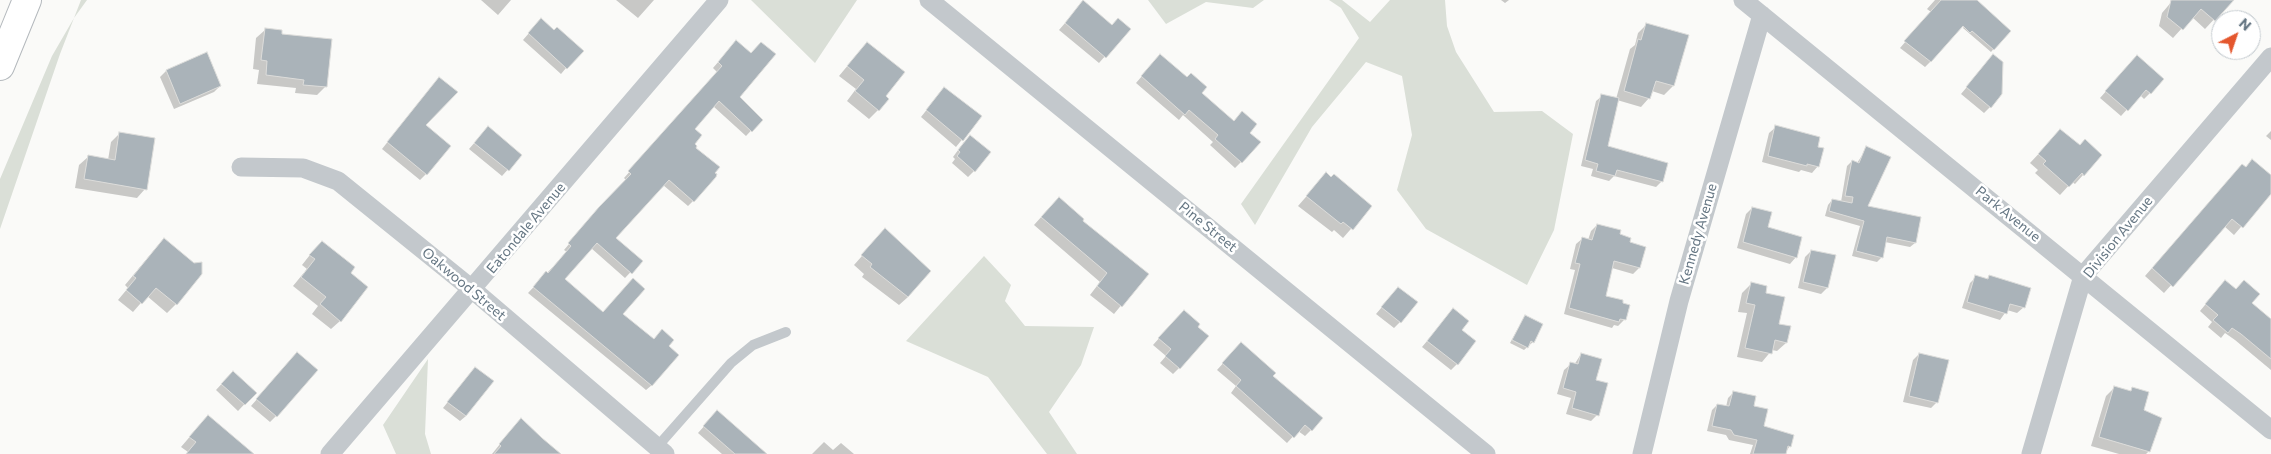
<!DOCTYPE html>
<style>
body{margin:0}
#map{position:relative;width:2271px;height:454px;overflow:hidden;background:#fafaf8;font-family:Commissioner,sans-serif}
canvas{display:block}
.north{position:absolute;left:2211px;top:10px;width:50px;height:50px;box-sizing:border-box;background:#fff;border:1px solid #c1c8cd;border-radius:50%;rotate:41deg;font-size:14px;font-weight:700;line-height:20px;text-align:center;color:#657683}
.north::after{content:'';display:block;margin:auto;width:18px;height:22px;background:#e4572e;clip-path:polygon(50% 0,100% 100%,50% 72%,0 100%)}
</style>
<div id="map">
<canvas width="2271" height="454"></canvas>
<div class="north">N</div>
</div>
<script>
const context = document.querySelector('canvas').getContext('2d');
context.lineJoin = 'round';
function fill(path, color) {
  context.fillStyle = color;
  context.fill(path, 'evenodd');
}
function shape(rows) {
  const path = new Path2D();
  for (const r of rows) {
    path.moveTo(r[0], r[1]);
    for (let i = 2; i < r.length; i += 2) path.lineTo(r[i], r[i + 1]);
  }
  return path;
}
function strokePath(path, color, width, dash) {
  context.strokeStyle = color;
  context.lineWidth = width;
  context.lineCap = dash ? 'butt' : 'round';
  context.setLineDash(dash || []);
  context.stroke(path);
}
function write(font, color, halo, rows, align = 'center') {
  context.font = font + ' Commissioner,sans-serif';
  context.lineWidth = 5;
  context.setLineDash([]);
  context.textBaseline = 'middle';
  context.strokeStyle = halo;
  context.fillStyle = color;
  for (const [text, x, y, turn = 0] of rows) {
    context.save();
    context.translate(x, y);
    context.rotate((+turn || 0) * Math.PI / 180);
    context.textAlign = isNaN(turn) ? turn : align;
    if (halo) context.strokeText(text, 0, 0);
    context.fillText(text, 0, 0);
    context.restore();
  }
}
fill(shape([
 [81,0,87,0,74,18,60,54,0,229,0,179,52,56,74,18],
 [751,0,857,0,815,63],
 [1148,0,1264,0,1253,8,1206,2,1166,24],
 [1329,0,1342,0,1370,22,1390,0,1445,0,1447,26,1456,52,1494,112,1542,111,1573,134,1554,230,1527,285,1426,229,1397,190,1412,135,1402,76,1366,62,1312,127,1255,225,1241,204,1359,38,1341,8],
 [984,256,1011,285,1005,301,1025,326,1094,327,1081,365,1049,412,1077,454,1047,454,988,377,906,341],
 [428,359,425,434,431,454,396,454,383,425]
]), '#dadfd7');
fill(shape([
 [481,0,511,0,498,15],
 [616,0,654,0,638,18],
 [1501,0,1509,0,1505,3],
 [1935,0,1952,0,1931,61,1925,67,1900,48,1931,12,1927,9],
 [2173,0,2232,0,2205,29,2192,17,2173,38,2159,26,2162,13],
 [1982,6,2009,31,1991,52,1963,28],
 [1078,8,1112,26,1129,29,1099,63,1059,30],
 [1647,24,1687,36,1673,86,1664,95,1652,91,1649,98,1641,107,1617,100,1606,147,1662,181,1656,187,1614,176,1609,181,1591,176,1593,169,1581,166,1596,101,1602,96,1616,99,1630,49,1635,45,1638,33],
 [535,26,566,68,561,74,523,40],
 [265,30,280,35,326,86,317,95,295,93,296,88,257,84,259,70,253,69,256,38],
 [731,47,738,97,761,120,746,136,713,106,693,129,693,201,688,206,663,185,614,238,641,261,625,278,591,248,564,279,603,313,667,346,652,385,646,390,528,293,567,252,564,250,594,214,626,180,624,178,717,72,713,68],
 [859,52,884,96,878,110,869,119,847,101,856,89,839,76],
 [206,54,220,86,214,92,174,109,160,77,166,71],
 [1993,56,1990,107,1984,113,1961,94],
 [1154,62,1200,93,1248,133,1241,162,1235,168,1210,145,1213,142,1183,115,1179,120,1136,83],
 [2131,63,2150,93,2144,99,2140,95,2121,116,2100,98],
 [433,85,424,125,426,174,420,180,382,149],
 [944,88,981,116,956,147,921,117],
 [1776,127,1816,148,1818,166,1812,173,1801,170,1799,172,1762,162,1769,133],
 [2060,131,2083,175,2075,184,2072,182,2060,195,2035,173,2038,170,2030,163],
 [2271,131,2271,140,2266,136],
 [120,133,145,189,137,198,75,188,79,165,88,157,108,160,111,142],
 [482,134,521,155,502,176,469,149],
 [964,142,974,171,968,177,952,163,955,159,953,157],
 [1867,148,1866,207,1915,243,1910,247,1885,242,1881,258,1877,262,1852,256,1860,226,1825,216,1828,205,1832,200,1841,202,1847,166,1852,161,1857,163],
 [2235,173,2271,177,2271,192,2234,235,2224,226,2164,293,2145,276],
 [1326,174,1371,206,1343,238,1334,230,1332,232,1298,206],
 [1051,206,1081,221,1147,274,1114,314,1090,295,1100,282,1034,225],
 [1752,208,1767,228,1796,257,1790,264,1737,248,1746,214],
 [1597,225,1618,235,1629,243,1645,248,1639,268,1633,274,1612,268,1604,297,1628,306,1624,320,1618,326,1614,325,1612,328,1564,314,1575,270,1570,269,1576,244,1583,238,1588,240,1591,231],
 [885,230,915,256,908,297,899,305,862,277,864,274,854,265],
 [155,249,176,304,167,313,147,296,133,312,118,300,128,288,125,285],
 [313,251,349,273,340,321,331,329,312,314,318,306,293,286,307,269,302,265],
 [1811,251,1827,288,1821,294,1798,288,1805,257],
 [1989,276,2024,307,2017,313,2007,310,2000,320,1962,308,1970,283,1976,277,1986,280],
 [1751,284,1764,294,1786,343,1777,351,1772,350,1762,362,1737,357,1747,313,1738,312,1742,293],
 [1398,288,1400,322,1394,328,1376,314],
 [2219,288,2250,303,2271,321,2271,370,2235,340,2225,333,2221,338,2208,327,2212,322,2200,311],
 [1453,310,1460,330,1457,364,1451,370,1422,347],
 [1525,316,1533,342,1524,350,1510,343],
 [1178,317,1197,327,1179,368,1173,374,1160,363,1166,356,1153,345],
 [1235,350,1271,377,1311,430,1305,436,1298,431,1287,443,1231,393,1236,386,1217,370],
 [1581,354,1595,381,1597,415,1591,421,1566,414,1571,398,1557,394,1564,370,1571,364,1574,365],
 [1919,354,1937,402,1931,408,1903,402,1913,360],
 [291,360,276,416,270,422,251,406],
 [475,368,466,416,460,421,443,408],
 [227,378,255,393,238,411,216,390],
 [2115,387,2129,392,2132,389,2149,451,2146,454,2119,454,2091,446,2106,396],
 [1733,393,1753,407,1762,427,1790,446,1784,454,1750,454,1753,445,1729,440,1726,435,1707,431,1712,410,1717,405,1726,407,1728,398],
 [717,412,767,454,722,454,698,433],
 [199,426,243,454,186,454,188,452,181,447],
 [512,429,552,454,492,454],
 [824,442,833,450,841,443,854,454,812,454]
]), '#0003');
const building = shape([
 [1083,0,1112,25,1118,18,1131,29,1106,58,1065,23,1083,0],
 [1941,0,1977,0,2011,31,1994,50,1972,31,1970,33,1963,26,1931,62,1904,41,1941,0],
 [2171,0,2234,0,2215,21,2201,9,2183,30,2167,17,2171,0],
 [541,18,554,30,557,27,584,51,567,69,528,33,541,18],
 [1646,23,1689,35,1674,86,1656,81,1650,99,1624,91,1638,39,1641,40,1646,23],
 [265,28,282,30,282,34,332,39,327,87,303,85,304,80,266,75,267,61,261,60,265,28],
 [736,40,751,53,761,42,776,54,740,97,763,120,752,132,719,101,695,129,702,135,695,144,697,146,696,148,720,167,715,173,717,174,716,177,694,202,669,180,616,238,643,261,632,274,597,243,565,279,603,312,633,278,645,289,623,314,654,339,662,329,674,340,669,346,679,355,652,386,533,287,546,271,548,273,571,246,568,243,599,207,631,174,628,171,722,66,718,62,736,40],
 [867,42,905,72,886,96,889,99,879,111,855,91,864,80,847,66,867,42],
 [207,52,221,86,180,104,166,70,207,52],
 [1160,54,1187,77,1191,73,1207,87,1202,93,1234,121,1242,111,1257,124,1250,133,1261,142,1242,163,1215,139,1218,135,1189,110,1185,115,1141,76,1160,54],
 [1993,54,2003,62,2002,94,1991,108,1966,87,1993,54],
 [2137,55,2164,79,2151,94,2146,90,2128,111,2105,91,2137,55],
 [439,77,458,92,426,125,451,146,427,175,387,142,439,77],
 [944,87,982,116,963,141,926,110,944,87],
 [1601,94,1619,98,1608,146,1668,163,1663,182,1617,170,1615,176,1596,171,1598,164,1585,160,1601,94],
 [1775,125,1820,137,1818,147,1824,148,1819,167,1807,164,1807,166,1768,156,1775,125],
 [488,126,522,155,509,171,474,143,488,126],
 [2060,129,2080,145,2085,139,2102,155,2084,176,2082,173,2069,187,2043,164,2046,161,2038,154,2060,129],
 [119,132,155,138,147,190,84,179,88,155,115,160,119,132],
 [970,135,991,152,975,172,957,156,960,152,958,150,970,135],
 [1866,146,1891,157,1868,206,1921,217,1916,243,1887,237,1883,258,1856,251,1864,221,1829,211,1832,199,1852,203,1853,197,1845,196,1852,160,1859,163,1866,146],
 [2252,159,2271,175,2271,194,2243,228,2232,219,2173,287,2152,268,2242,164,2246,167,2252,159],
 [1326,172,1331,177,1334,174,1372,206,1353,230,1343,222,1341,224,1306,196,1326,172],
 [1059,197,1084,219,1083,221,1149,274,1122,307,1097,286,1107,273,1041,217,1059,197],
 [1752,207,1772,212,1768,227,1802,237,1797,258,1743,242,1752,207],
 [1597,224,1621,230,1620,234,1631,238,1630,242,1646,247,1640,268,1614,261,1606,296,1623,300,1623,303,1630,305,1626,320,1620,319,1619,322,1569,308,1580,264,1575,263,1582,237,1592,240,1597,224],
 [885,228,931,271,908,297,870,267,872,264,861,255,885,228],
 [164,238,194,263,202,262,202,274,177,305,156,288,142,304,126,290,136,278,133,276,164,238],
 [322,241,355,267,351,273,368,287,341,322,320,304,326,297,301,277,315,259,309,255,322,241],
 [1811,250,1836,255,1828,288,1803,282,1811,250],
 [1975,275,1988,279,1989,275,2031,288,2025,308,2010,304,2007,314,1967,302,1975,275],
 [2225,280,2236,289,2244,280,2260,294,2252,303,2271,319,2271,359,2241,334,2232,328,2228,333,2213,320,2218,315,2205,304,2225,280],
 [1751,282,1767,286,1766,293,1785,297,1779,324,1791,326,1787,343,1775,340,1772,354,1745,348,1755,305,1746,303,1751,282],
 [1398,287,1418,302,1401,323,1381,307,1398,287],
 [1453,308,1469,321,1462,330,1476,341,1458,365,1427,341,1453,308],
 [1184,310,1200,324,1198,327,1209,336,1180,369,1165,356,1171,349,1158,338,1184,310],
 [1525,315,1543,324,1534,343,1531,341,1528,348,1512,340,1525,315],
 [1241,342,1276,373,1273,376,1323,418,1312,431,1305,425,1294,438,1236,386,1241,380,1222,363,1241,342],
 [297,352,318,370,277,417,256,399,297,352],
 [1581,353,1602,359,1596,380,1608,383,1599,416,1572,408,1576,392,1563,388,1570,362,1578,364,1581,353],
 [1919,353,1949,360,1938,403,1909,396,1919,353],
 [475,367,494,381,466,416,447,402,475,367],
 [233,371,257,393,245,405,221,384,233,371],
 [2114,386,2131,391,2132,387,2149,392,2144,410,2162,418,2150,452,2099,437,2114,386],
 [1733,391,1756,396,1754,406,1768,409,1764,426,1794,435,1791,447,1788,446,1786,454,1753,454,1757,440,1734,435,1731,430,1712,426,1717,404,1729,406,1733,391],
 [717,410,767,454,735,454,703,426,717,410],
 [208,415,254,454,186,454,196,442,189,437,208,415],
 [521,418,542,438,561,454,494,454,501,446,499,444,521,418]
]);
fill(building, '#aab3b9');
strokePath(building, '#dcdcda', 1);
const highway = shape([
 [0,66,27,0]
]);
strokePath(highway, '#b4b9bd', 30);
strokePath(shape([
 [657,447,731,363,753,345,786,332]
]), '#c3c8cc', 10);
strokePath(shape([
 [929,0,1486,454],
 [1743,0,2271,430],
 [241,167,303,168,338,181,473,290,665,454],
 [330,454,719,0],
 [1642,454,1679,301,1762,15],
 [2031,454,2083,276,2271,57]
]), '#c3c8cc', 19);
strokePath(highway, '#fff', 28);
write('14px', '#657683', '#fff', [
 ["Park Avenue",2008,214,39],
 ["Pine Street",1208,227,39],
 ["Eatondale Avenue",526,228,-50],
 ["Kennedy Avenue",1698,234,-74],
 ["Division Avenue",2118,237,-51],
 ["Oakwood Street",464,284,40]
]);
</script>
